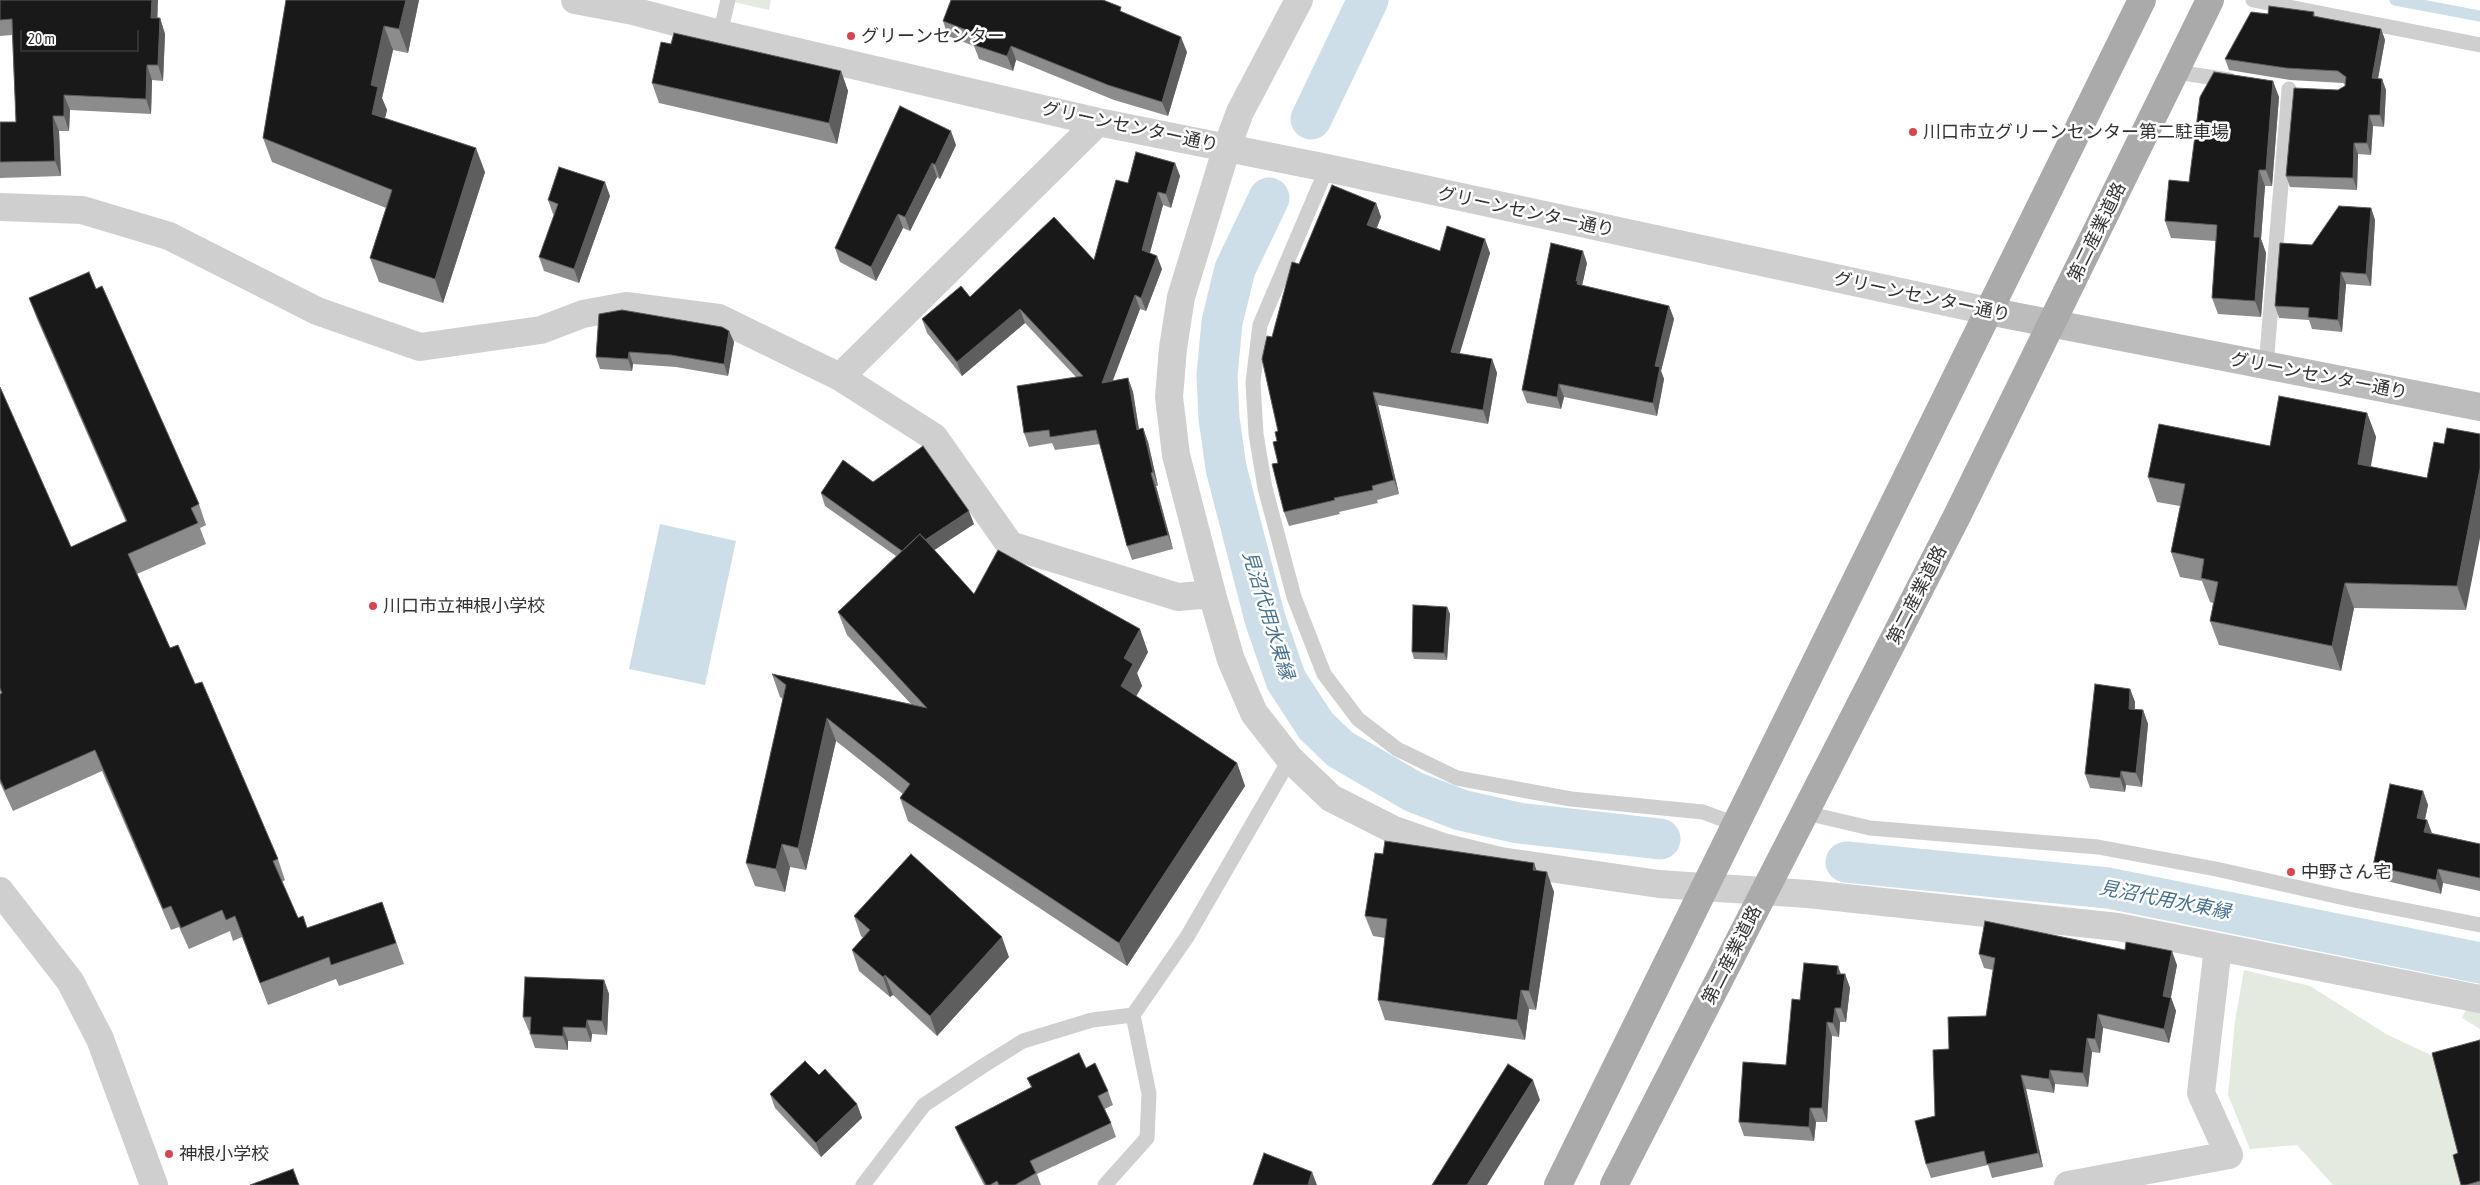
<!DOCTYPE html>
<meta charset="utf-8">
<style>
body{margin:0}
#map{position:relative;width:2480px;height:1185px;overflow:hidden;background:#fff;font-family:"Asap Condensed",sans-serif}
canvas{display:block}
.scale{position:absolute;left:20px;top:30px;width:119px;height:22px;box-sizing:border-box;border:2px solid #323232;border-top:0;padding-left:6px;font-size:15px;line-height:18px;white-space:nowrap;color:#323232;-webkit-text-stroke:4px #fff;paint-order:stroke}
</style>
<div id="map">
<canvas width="2480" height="1185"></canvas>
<div class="scale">20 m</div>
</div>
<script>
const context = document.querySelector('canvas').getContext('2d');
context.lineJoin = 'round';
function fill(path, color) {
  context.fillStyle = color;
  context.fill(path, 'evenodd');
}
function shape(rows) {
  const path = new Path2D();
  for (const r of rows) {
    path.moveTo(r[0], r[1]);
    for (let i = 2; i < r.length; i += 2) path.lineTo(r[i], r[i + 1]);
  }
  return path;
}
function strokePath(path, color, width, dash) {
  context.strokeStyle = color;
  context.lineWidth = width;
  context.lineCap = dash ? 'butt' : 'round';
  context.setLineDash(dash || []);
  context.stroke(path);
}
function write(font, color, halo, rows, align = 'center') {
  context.font = font + ' "Asap Condensed","Noto Sans JP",sans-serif';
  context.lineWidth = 5;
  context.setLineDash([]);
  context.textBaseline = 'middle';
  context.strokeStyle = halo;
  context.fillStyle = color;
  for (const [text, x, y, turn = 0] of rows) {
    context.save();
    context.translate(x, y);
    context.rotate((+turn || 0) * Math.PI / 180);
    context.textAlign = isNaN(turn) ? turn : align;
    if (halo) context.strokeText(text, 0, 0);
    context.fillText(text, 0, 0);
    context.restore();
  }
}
fill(shape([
 [725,0,771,0,769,10],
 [2244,970,2310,986,2386,1034,2437,1058,2472,1185,2333,1185,2297,1145,2250,1149,2228,1095,2235,1021],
 [2480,981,2480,1029,2462,1018]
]), '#e4eadf');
fill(shape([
 [660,524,736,541,705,685,629,669]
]), '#cddee8');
strokePath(shape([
 [2395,0,2480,16]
]), '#cddee8', 11);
strokePath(shape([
 [1311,119,1368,0],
 [1269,198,1235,269,1222,322,1217,376,1219,418,1226,468,1265,619,1286,680,1316,726,1340,749,1414,792,1461,810,1518,823,1660,839],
 [1846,862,2108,888,2480,963]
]), '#cddee8', 41);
strokePath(shape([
 [2253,0,2480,45],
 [720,34,728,0],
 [2176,72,2229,80],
 [1327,168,1260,325,1253,382,1256,434,1265,488,1294,597,1324,674,1358,719,1397,749,1457,778,1571,799,1703,812,1735,824],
 [2266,366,2289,89],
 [1806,813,1870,828,2098,847,2216,869,2349,899,2480,925],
 [863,1185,924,1105,983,1066,1023,1041,1092,1020,1133,1015],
 [1105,1185,1147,1138,1149,1094,1133,1015,1187,937,1290,759]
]), '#cfcfcf', 15);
strokePath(shape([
 [1299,0,1240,112,1227,147,1181,297,1173,348,1169,397,1176,455,1212,594,1231,660,1254,713,1290,759,1331,798,1394,830,1443,847,1501,861,1659,884,1808,894,2118,927,2480,999],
 [0,207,82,210,169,236,317,311,420,347,541,330,583,314,626,306,719,318,840,377,934,437,1010,545,1178,597,1212,594],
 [2068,1185,2229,1155,2201,1093,2218,947]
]), '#cfcfcf', 28);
strokePath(shape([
 [575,0,633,11,720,34,1098,122,1327,168,1988,311],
 [840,377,1098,122],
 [0,891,70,981,100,1039,154,1185]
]), '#cfcfcf', 28);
strokePath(shape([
 [1988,311,2480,407]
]), '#bcbcbc', 28);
strokePath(shape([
 [1558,1185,2142,0],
 [1614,1185,1957,516,2210,0]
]), '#aaa', 28);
fill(shape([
 [0,0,160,18,165,34,163,81,152,80,151,114,70,110,69,131,59,131,61,176,0,178,0,122,16,122,12,35,0,36],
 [286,0,419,0,408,53,393,50,382,98,387,110,385,118,485,172,443,303,379,282,370,258,386,208,272,162,263,138],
 [1123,12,1187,52,1168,116,1114,100,1016,60,1013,71,979,59,974,46,948,36,943,21],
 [2314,12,2315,16,2381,29,2385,40,2378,79,2382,79,2386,90,2384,127,2373,126,2371,155,2358,154,2357,190,2290,187,2286,176,2338,90,2345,86,2346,85,2343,83,2290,80,2229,70,2225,59,2268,14],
 [841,71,848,91,837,144,659,103,652,83],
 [2279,97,2272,186,2265,186,2261,239,2266,253,2261,317,2218,314,2212,298,2216,241,2171,238,2165,221],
 [900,106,956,145,940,179,937,177,910,231,903,228,876,281,840,262,835,248],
 [1175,163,1180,176,1171,208,1163,205,1150,253,1162,269,1146,311,1140,309,1112,381,1128,378,1133,392,1139,429,1143,428,1148,442,1158,486,1156,486,1173,549,1132,560,1127,546,1100,444,1055,450,1052,443,1029,447,1024,433,1076,377,1025,323,962,376,927,333,922,319,970,297,1094,260,1128,183],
 [610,196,579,283,544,271,539,257,554,215,553,214,548,200],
 [1376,203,1381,217,1377,228,1440,251,1490,253,1459,354,1492,359,1497,373,1488,424,1378,405,1399,494,1377,500,1378,503,1339,512,1340,514,1289,526,1284,512,1278,463,1277,441,1278,431,1272,337],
 [2371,208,2375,220,2371,286,2346,284,2342,332,2312,329,2309,320,2279,318,2275,306,2312,245],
 [1587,263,1582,286,1669,306,1674,319,1661,371,1664,379,1657,416,1564,397,1561,409,1527,403,1522,390],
 [96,289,199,504,206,525,200,528,206,544,137,574,170,648,195,684,278,859,285,880,282,882,298,918,307,928,382,902,404,964,339,986,336,979,268,1005,242,937,233,941,230,931,189,949,179,927,171,930,102,771,13,811,0,783,0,694,1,694,0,691,0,387,71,547,126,522,37,319,29,298],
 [729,331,734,342,728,376,676,367,633,364,632,371,600,369,596,357],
 [2367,413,2376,437,2370,467,2427,478,2466,610,2354,608,2341,671,2219,645,2210,621,2213,603,2210,602,2202,581,2180,577,2171,552,2180,506,2157,502,2148,477,2270,446],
 [873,482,974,524,934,550,974,594,1148,652,1137,673,1142,686,1136,696,1237,763,1245,786,1127,966,908,821,900,798,903,794,836,741,806,870,790,867,785,892,755,886,746,863,783,699,780,697,772,674,911,704,847,635,838,612,896,556,825,506,821,493],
 [1447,607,1450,614,1447,660,1414,659,1412,652],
 [2130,689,2135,702,2135,709,2143,710,2148,724,2142,787,2126,785,2125,792,2090,788,2085,774],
 [2423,791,2428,805,2425,820,2427,820,2432,833,2480,844,2480,891,2443,883,2441,894,2378,879,2373,866],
 [1536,870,1554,892,1536,1010,1529,1009,1525,1040,1385,1020,1378,1000,1385,938,1373,936,1365,916],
 [854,916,1009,957,937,1036,893,995,890,997,859,971,852,950,863,938,861,936],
 [1979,954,2177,965,2171,997,2176,1011,2169,1043,2103,1028,2100,1053,2092,1052,2088,1087,2055,1084,2054,1093,2026,1089,2043,1167,1992,1178,1988,1165,1931,1178,1926,1164,1935,1116,1949,1049,1986,1016,1993,970,1984,968],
 [1838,966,1840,974,1845,974,1850,988,1846,1022,1840,1022,1839,1037,1832,1036,1827,1122,1816,1122,1814,1141,1744,1136,1739,1122,1786,1065,1800,1000],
 [604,980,609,994,607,1035,592,1034,591,1042,568,1041,568,1050,535,1048,530,1034,530,1031,529,1031,523,1017],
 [2480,1040,2480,1185,2461,1185,2458,1153],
 [819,1075,857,1104,862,1118,821,1157,775,1108,770,1094],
 [1027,1078,1108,1091,1113,1105,1105,1109,1111,1123,1116,1137,1037,1174,1041,1185,984,1185,961,1141,955,1127,1031,1087]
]), '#8c8c8c');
fill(shape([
 [152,0,158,0,157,34,151,18],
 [406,0,419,0,408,53,399,29],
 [160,18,165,34,163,81,158,65],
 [384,26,393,50,382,98,387,110,380,137,372,114,371,85],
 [2381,29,2385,40,2376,89,2372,78],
 [1181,37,1187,52,1168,116,1162,102],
 [1011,46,1016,60,1013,71,1007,56],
 [147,65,152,80,151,114,146,99],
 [841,71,848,91,837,144,829,123],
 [2382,79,2386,90,2384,127,2380,115],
 [2273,81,2279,97,2272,186,2266,170],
 [64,95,70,110,69,131,64,116],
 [2369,115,2373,126,2371,155,2367,143],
 [53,116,59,131,61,176,55,161],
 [951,131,956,145,940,179,935,165],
 [2354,143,2358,154,2357,190,2353,178],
 [476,148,485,172,443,303,435,279],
 [932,163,937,177,910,231,905,217],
 [1175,163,1180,176,1171,208,1166,194],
 [2259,170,2265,186,2261,239,2266,253,2261,317,2255,301,2254,237],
 [605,182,610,196,579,283,574,269],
 [1158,192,1163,205,1147,263,1142,250],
 [1376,203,1381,217,1372,239,1367,225],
 [2371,208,2375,220,2371,286,2366,274],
 [898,214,903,228,876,281,871,267],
 [1485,239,1490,253,1456,366,1451,352],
 [1583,251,1587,263,1581,290,1583,294,1576,281],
 [1157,256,1162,269,1146,311,1141,298],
 [2341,272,2346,284,2342,332,2338,320],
 [1135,295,1140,309,1107,396,1102,383],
 [1669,306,1674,319,1661,371,1664,379,1657,416,1653,403,1655,366],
 [1020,309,1025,323,962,376,957,362],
 [729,331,734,342,728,376,724,364],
 [629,352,633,364,632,371,628,359],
 [1492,359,1497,373,1488,424,1483,410],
 [1128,378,1133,392,1141,443,1137,430],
 [1559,384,1564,397,1561,409,1557,397],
 [1373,392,1378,405,1399,494,1394,480],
 [2367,413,2376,437,2367,489,2358,464],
 [1143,428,1148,442,1158,486,1153,472],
 [2480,469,2480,538,2466,610,2457,586],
 [1151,473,1156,486,1173,549,1168,535],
 [969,511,974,524,910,566,905,553],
 [2345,583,2354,608,2341,671,2332,646],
 [1447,607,1450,614,1447,660,1444,653],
 [1140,629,1148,652,1137,673,1142,686,1129,709,1121,686,1124,658],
 [2130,689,2135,702,2134,723,2129,709],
 [2143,710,2148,724,2142,787,2136,773],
 [827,718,836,741,806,870,798,848],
 [1237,763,1245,786,1127,966,1119,943],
 [2121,771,2126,785,2125,792,2120,778],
 [2423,791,2428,805,2422,832,2417,818],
 [2427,820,2432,834,2424,832],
 [782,844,790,867,785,892,776,869],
 [1534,863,1541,883,1533,870],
 [2438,869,2443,883,2441,894,2436,880],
 [1547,872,1554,892,1536,1010,1529,991],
 [1002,937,1009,957,937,1036,930,1016],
 [2172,951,2177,965,2169,1007,2171,998,2176,1011,2169,1043,2164,1029,2163,996],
 [1838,966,1843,980,1837,974],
 [1845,974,1850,988,1846,1022,1841,1008],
 [885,975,893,995,890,997,883,977],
 [604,980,609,994,607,1035,602,1021],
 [1521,990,1529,1009,1525,1040,1517,1020],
 [1835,1008,1840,1022,1839,1037,1833,1023],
 [2098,1014,2103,1028,2100,1053,2095,1039],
 [587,1020,592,1034,591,1042,586,1028],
 [1827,1022,1832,1036,1827,1122,1822,1108],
 [563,1027,568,1041,568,1050,563,1036],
 [2087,1038,2092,1052,2088,1087,2083,1073],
 [2050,1070,2055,1084,2054,1093,2049,1079],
 [2021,1075,2026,1089,2043,1167,2038,1153],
 [1533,1080,1540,1100,1487,1185,1467,1185],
 [857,1104,862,1118,821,1157,816,1143],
 [1810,1108,1816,1122,1814,1141,1809,1127],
 [1312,1172,1317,1185,1308,1185]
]), '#5e5e5e');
const building = shape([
 [0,0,152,0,151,18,160,18,158,65,147,65,146,99,64,95,64,116,53,116,55,161,0,162,0,122,16,122,12,19,0,20,0,0],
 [286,0,406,0,399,29,384,26,371,85,378,87,372,114,476,148,435,279,370,258,392,190,263,138,286,0],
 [951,0,1103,0,1121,7,1120,11,1181,37,1162,102,1108,85,1011,46,1007,56,974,45,977,34,943,21,951,0],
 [2269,6,2314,12,2313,16,2381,29,2372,78,2382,79,2380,115,2369,115,2367,143,2354,143,2353,178,2286,176,2294,88,2338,90,2345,86,2346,77,2338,71,2286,68,2225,59,2251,12,2268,14,2269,6],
 [674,33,841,71,829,123,652,83,661,42,671,44,674,33],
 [2214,72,2273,81,2266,170,2259,170,2254,237,2260,237,2255,301,2212,298,2217,225,2165,221,2169,180,2189,182,2200,97,2214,72],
 [900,106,951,131,935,165,932,163,905,217,898,214,871,267,835,248,900,106],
 [1136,152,1175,163,1166,194,1158,192,1142,250,1157,256,1141,298,1135,295,1102,383,1128,378,1137,430,1143,428,1153,472,1151,473,1168,535,1127,546,1096,430,1050,437,1049,430,1024,433,1017,386,1083,376,1020,309,957,362,922,319,961,286,970,297,1054,217,1094,260,1116,180,1128,183,1136,152],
 [559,167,605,182,574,269,539,257,558,204,548,200,559,167],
 [1332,185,1376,203,1367,225,1440,251,1447,226,1485,239,1451,352,1492,359,1483,410,1373,392,1394,480,1372,486,1373,490,1334,498,1335,500,1284,512,1272,464,1278,463,1273,442,1277,441,1275,432,1278,431,1262,359,1267,336,1272,337,1292,262,1299,264,1332,185],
 [2339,206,2371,208,2366,274,2341,272,2338,320,2308,317,2309,308,2275,306,2280,243,2312,245,2339,206],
 [1551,243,1583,251,1576,281,1578,281,1577,284,1669,306,1655,366,1660,367,1653,403,1559,384,1557,397,1522,390,1551,243],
 [89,272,96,289,102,286,199,504,191,508,198,523,128,554,170,648,178,645,195,684,202,682,278,859,273,861,298,918,303,916,307,928,382,902,396,943,331,965,329,957,260,983,235,916,226,920,222,910,181,928,171,906,163,909,95,750,5,790,0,779,0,694,2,693,0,688,0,387,71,547,127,521,29,298,89,272],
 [622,310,722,327,729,331,724,364,671,355,629,352,628,359,596,357,599,314,622,310],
 [2279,396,2367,413,2358,464,2427,478,2434,442,2444,444,2447,428,2480,434,2480,469,2457,586,2345,583,2332,646,2210,621,2218,582,2201,578,2204,559,2171,552,2185,484,2148,477,2159,424,2270,446,2279,396],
 [923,446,969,511,925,540,920,534,902,551,821,493,843,460,873,482,923,446],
 [920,534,974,594,998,550,1140,629,1124,658,1133,664,1121,686,1237,763,1119,943,900,798,910,784,827,718,798,848,782,844,776,869,746,863,786,685,772,674,927,708,838,612,920,534],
 [1413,605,1447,607,1444,653,1412,652,1413,605],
 [2095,684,2130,689,2129,709,2143,710,2136,773,2121,771,2120,778,2085,774,2095,684],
 [2390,784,2423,791,2417,818,2427,820,2424,832,2480,844,2480,878,2438,869,2436,880,2373,866,2390,784],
 [1385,841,1534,863,1533,870,1547,872,1529,991,1521,990,1517,1020,1378,1000,1387,919,1365,916,1375,853,1383,854,1385,841],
 [911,854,1002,937,930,1016,885,975,883,977,852,950,870,930,854,916,911,854],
 [1985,921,2125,950,2126,942,2172,951,2163,996,2171,998,2164,1029,2098,1014,2095,1039,2087,1038,2083,1073,2050,1070,2049,1079,2021,1075,2038,1153,1987,1164,1984,1151,1926,1164,1915,1121,1935,1116,1933,1050,1949,1049,1948,1017,1986,1016,1995,958,1979,954,1985,921],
 [1804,963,1838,966,1837,974,1845,974,1841,1008,1835,1008,1833,1023,1827,1022,1822,1108,1810,1108,1809,1127,1739,1122,1743,1062,1786,1065,1792,999,1800,1000,1804,963],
 [525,977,604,980,602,1021,587,1020,586,1028,563,1027,563,1036,530,1034,531,1017,523,1017,525,977],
 [2480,1040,2480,1181,2466,1185,2461,1185,2453,1155,2458,1153,2432,1053,2480,1040],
 [1079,1053,1086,1068,1095,1063,1108,1091,1098,1096,1111,1123,1030,1161,1036,1173,1015,1185,999,1185,997,1181,990,1185,986,1185,955,1127,1032,1087,1027,1078,1079,1053],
 [805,1061,819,1075,825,1069,857,1104,816,1143,770,1094,805,1061],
 [1508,1064,1533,1080,1467,1185,1432,1185,1508,1064],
 [1264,1153,1312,1172,1308,1185,1253,1185,1264,1153],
 [293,1169,299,1185,250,1185,293,1169]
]);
fill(building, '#191919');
strokePath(building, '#5e5e5e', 1);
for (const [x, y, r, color] of [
 [851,36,5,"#d6464f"],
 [1913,132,5,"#d6464f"],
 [373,606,5,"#d6464f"],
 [2291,872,5,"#d6464f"],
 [169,1154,5,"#d6464f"]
]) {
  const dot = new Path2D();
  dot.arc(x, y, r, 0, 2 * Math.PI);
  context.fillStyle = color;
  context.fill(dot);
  strokePath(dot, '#fff', 2);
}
write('18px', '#323232', '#fff', [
 ["グリーンセンター",861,36],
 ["川口市立グリーンセンター第二駐車場",1923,132],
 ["川口市立神根小学校",383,606],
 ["中野さん宅",2301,872],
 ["神根小学校",179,1154]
], 'left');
write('18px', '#323232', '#fff', [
 ["グリーンセンター通り",1130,127,12],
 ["グリーンセンター通り",1526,212,12],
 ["第二産業道路",2097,232,-64],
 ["グリーンセンター通り",1922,297,12],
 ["グリーンセンター通り",2319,376,11],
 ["第二産業道路",1917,595,-63],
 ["第二産業道路",1732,955,-63]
]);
write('italic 19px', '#46718d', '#fff', [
 ["見沼代用水東縁",1268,615,73],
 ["見沼代用水東縁",2165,900,11]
]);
</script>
